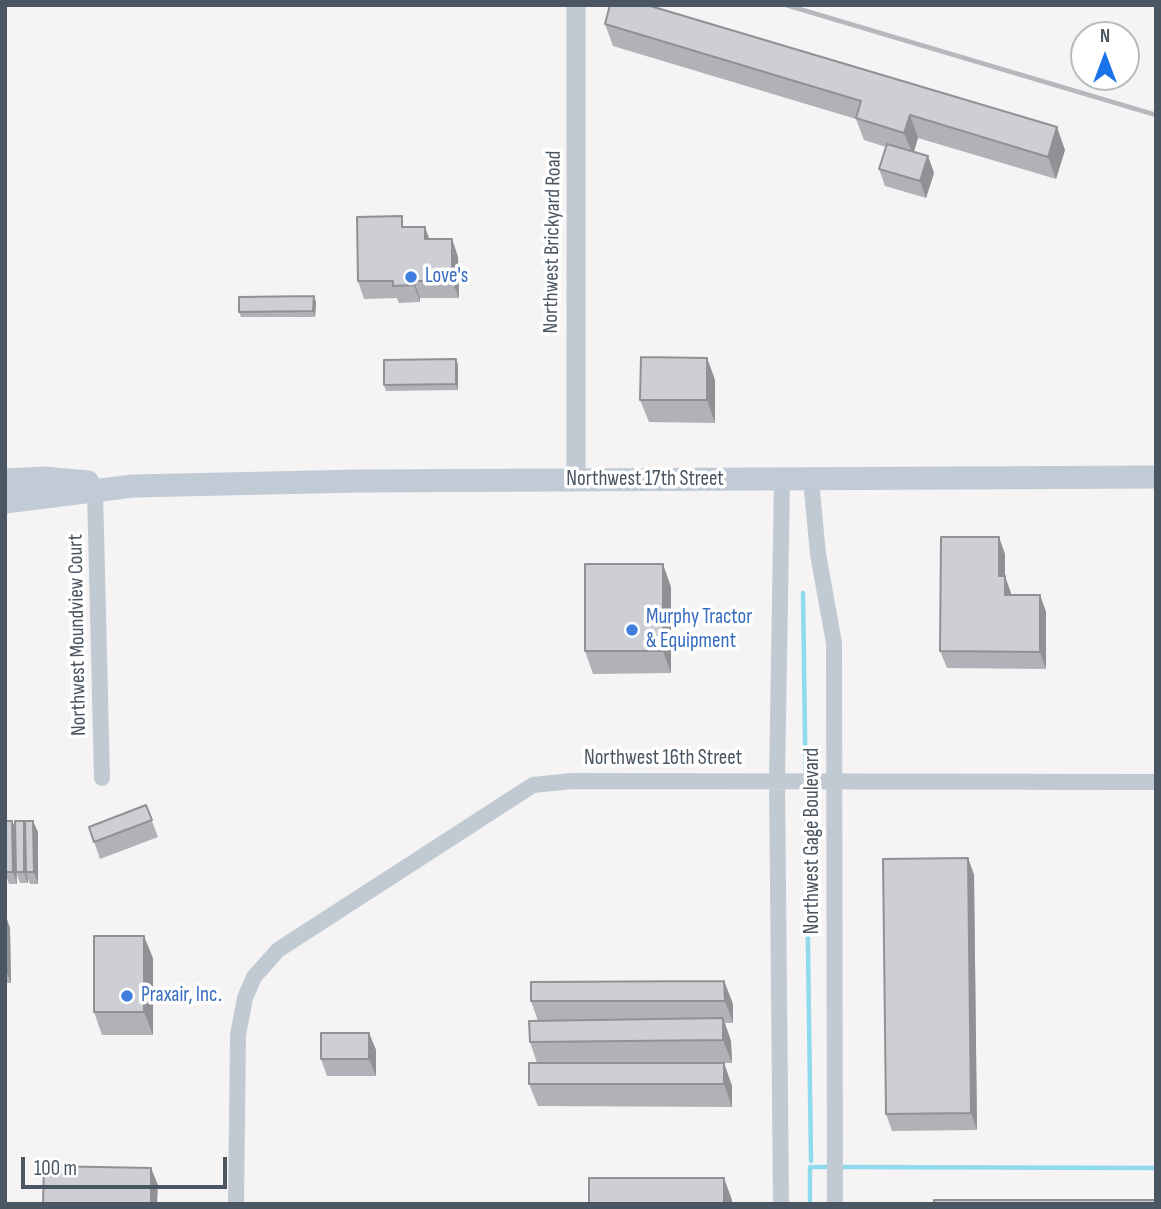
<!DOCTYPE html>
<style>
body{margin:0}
#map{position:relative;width:1161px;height:1209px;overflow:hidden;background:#f5f3f3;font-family:"Sofia Sans Condensed",sans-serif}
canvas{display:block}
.frame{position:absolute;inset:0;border:7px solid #4a5661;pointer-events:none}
.north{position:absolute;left:1070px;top:21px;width:70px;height:70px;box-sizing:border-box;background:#fff;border:2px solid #b7bbc0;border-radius:50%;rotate:0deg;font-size:19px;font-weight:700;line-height:28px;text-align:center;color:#4a5661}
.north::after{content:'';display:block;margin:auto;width:24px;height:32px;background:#1a73e8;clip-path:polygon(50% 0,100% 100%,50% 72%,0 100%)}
.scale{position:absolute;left:21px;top:1157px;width:206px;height:32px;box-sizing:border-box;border:4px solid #4a5661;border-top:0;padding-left:9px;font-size:21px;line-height:24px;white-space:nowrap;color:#4a5661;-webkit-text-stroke:5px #fff;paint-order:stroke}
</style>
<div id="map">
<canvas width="1161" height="1209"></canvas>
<div class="frame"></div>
<div class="north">N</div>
<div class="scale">100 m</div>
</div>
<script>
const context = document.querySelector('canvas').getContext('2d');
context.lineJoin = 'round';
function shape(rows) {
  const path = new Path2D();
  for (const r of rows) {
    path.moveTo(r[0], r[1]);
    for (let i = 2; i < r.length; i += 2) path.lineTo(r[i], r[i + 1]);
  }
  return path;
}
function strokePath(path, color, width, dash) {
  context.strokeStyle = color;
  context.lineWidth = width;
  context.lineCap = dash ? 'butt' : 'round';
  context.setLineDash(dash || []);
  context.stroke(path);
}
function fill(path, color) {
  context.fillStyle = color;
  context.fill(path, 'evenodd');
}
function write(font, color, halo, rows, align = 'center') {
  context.font = font + ' "Sofia Sans Condensed",sans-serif';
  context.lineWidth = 7;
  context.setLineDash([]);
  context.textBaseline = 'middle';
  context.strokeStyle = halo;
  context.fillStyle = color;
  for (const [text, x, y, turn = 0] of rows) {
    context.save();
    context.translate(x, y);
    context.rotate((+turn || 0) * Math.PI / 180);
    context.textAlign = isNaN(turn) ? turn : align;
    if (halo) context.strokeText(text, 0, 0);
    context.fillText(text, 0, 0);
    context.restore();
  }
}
strokePath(shape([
 [803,593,811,1161],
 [843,1167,1156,1168],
 [810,1204,810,1167,828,1167]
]), '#90daee', 4.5);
strokePath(shape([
 [811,480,818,554,834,643,835,1204],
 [95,490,102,778],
 [236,1204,238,1035,245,998,254,977,278,950,533,785,572,781,1156,782],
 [781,1204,777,780,782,479]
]), '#c1cad2', 16);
strokePath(shape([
 [576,480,576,5]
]), '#c1cad2', 19);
strokePath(shape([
 [5,480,44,478,88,482],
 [5,502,133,486,360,481,1156,477]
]), '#c1cbd6', 23);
strokePath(shape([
 [786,5,1156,115]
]), '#b5b8bd', 4.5);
fill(shape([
 [605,24,1065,150,1056,179,918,138,913,152,928,156,934,173,926,198,885,186,879,169,886,147,864,140,856,119,613,46],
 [406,227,425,227,429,239,452,239,458,257,459,298,420,298,420,302,399,303,397,298,364,299,358,281],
 [316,302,315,317,241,317,239,312],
 [707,358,715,380,715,423,649,422,640,400],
 [456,359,458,365,458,390,386,391,384,385],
 [1005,554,1005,576,1011,595,1040,595,1046,612,1046,669,947,668,940,651],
 [671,587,671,673,593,674,585,651],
 [146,805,158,837,100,859,89,827],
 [5,821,12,821,16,830,24,821,25,825,38,832,38,884,30,884,28,879,28,883,20,883,17,875,17,884,9,884,6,875,5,884],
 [968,858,974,875,977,1130,892,1131,886,1114],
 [5,914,10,928,11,983,5,983],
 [153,958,153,1035,102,1035,94,1012],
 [724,981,733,1004,733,1023,725,1023,731,1041,732,1063,685,1063,724,1063,732,1086,732,1107,538,1106,529,1084,537,1063,530,1042,538,1021,531,1001],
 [369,1033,376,1050,376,1076,327,1076,321,1059]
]), '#b0b2b7');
fill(shape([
 [910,115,918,138,913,155,904,133],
 [1057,127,1065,150,1056,179,1048,157],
 [928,156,934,173,926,198,920,181],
 [425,227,431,244,425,239],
 [452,239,458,257,459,298,452,281],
 [414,281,420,298,420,302,414,285],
 [314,296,316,302,315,317,313,311],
 [707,358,715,380,715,423,707,400],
 [456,359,458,365,458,390,456,384],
 [999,537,1005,554,1005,576,1011,593,1011,612,999,576],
 [663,564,671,587,671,673,663,651],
 [1040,595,1046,612,1046,669,1040,652],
 [12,821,17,832,16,872,17,884,13,872],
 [24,821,28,832,26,872,28,879,28,883,24,872],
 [33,821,38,832,38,884,34,872],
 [968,858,974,875,977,1130,971,1113],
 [5,914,10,928,11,983,5,968],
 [144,936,153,958,153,1035,144,1012],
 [724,981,733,1004,733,1023,725,1001],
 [723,1018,731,1041,732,1063,723,1040],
 [369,1033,376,1050,376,1076,369,1059],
 [724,1063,732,1086,732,1107,724,1084],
 [151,1168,158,1185,157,1204,151,1204],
 [724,1178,732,1200,732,1204,724,1204]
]), '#909195');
const building = shape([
 [610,5,647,5,1057,127,1048,157,910,115,904,133,856,118,861,101,605,24,610,5],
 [887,144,928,156,920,181,879,169,887,144],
 [402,216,402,227,425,227,425,239,452,239,452,281,414,281,414,285,393,286,393,281,358,281,357,217,402,216],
 [314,296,313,311,239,312,239,297,314,296],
 [641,357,707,358,707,400,640,400,641,357],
 [456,359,456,384,384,385,384,360,456,359],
 [941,537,999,537,999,576,1005,576,1005,595,1040,595,1040,652,940,651,941,537],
 [585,564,663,564,663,651,585,651,585,564],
 [1155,588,1156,588,1156,654,1155,654,1155,588],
 [146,805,152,820,94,842,89,827,146,805],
 [5,821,12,821,13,872,5,872,5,821],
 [15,821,24,821,24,872,16,872,15,821],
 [25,821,33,821,34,872,26,872,25,821],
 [968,858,971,1113,886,1114,883,859,968,858],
 [94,936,144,936,144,1012,94,1012,94,936],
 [724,981,725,1001,531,1001,531,982,724,981],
 [723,1018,723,1040,530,1042,529,1021,723,1018],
 [321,1033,369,1033,369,1059,321,1059,321,1033],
 [529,1063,724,1063,724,1084,529,1084,529,1063],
 [44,1166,151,1168,151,1204,43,1204,44,1166],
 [589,1178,724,1178,724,1204,589,1204,589,1178],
 [934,1200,1156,1200,1156,1204,934,1204,934,1200]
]);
fill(building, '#cdcfd5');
strokePath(building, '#909195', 2);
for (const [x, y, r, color] of [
 [411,277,7,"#3f7fe0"],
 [632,630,7,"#3f7fe0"],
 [127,996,7,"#3f7fe0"]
]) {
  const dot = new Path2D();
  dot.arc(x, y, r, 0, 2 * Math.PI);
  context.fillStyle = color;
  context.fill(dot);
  strokePath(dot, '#fff', 2.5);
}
write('21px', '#4a5661', '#fff', [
 ["Northwest Brickyard Road",553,242,-89],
 ["Northwest 17th Street",645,480],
 ["Northwest Moundview Court",78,635,-91],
 ["Northwest 16th Street",663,759],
 ["Northwest Gage Boulevard",813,841,-90]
]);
write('21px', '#366cbe', '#fff', [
 ["Love's",425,277],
 ["Murphy Tractor",646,618],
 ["& Equipment",646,642],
 ["Praxair, Inc.",141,996]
], 'left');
</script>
